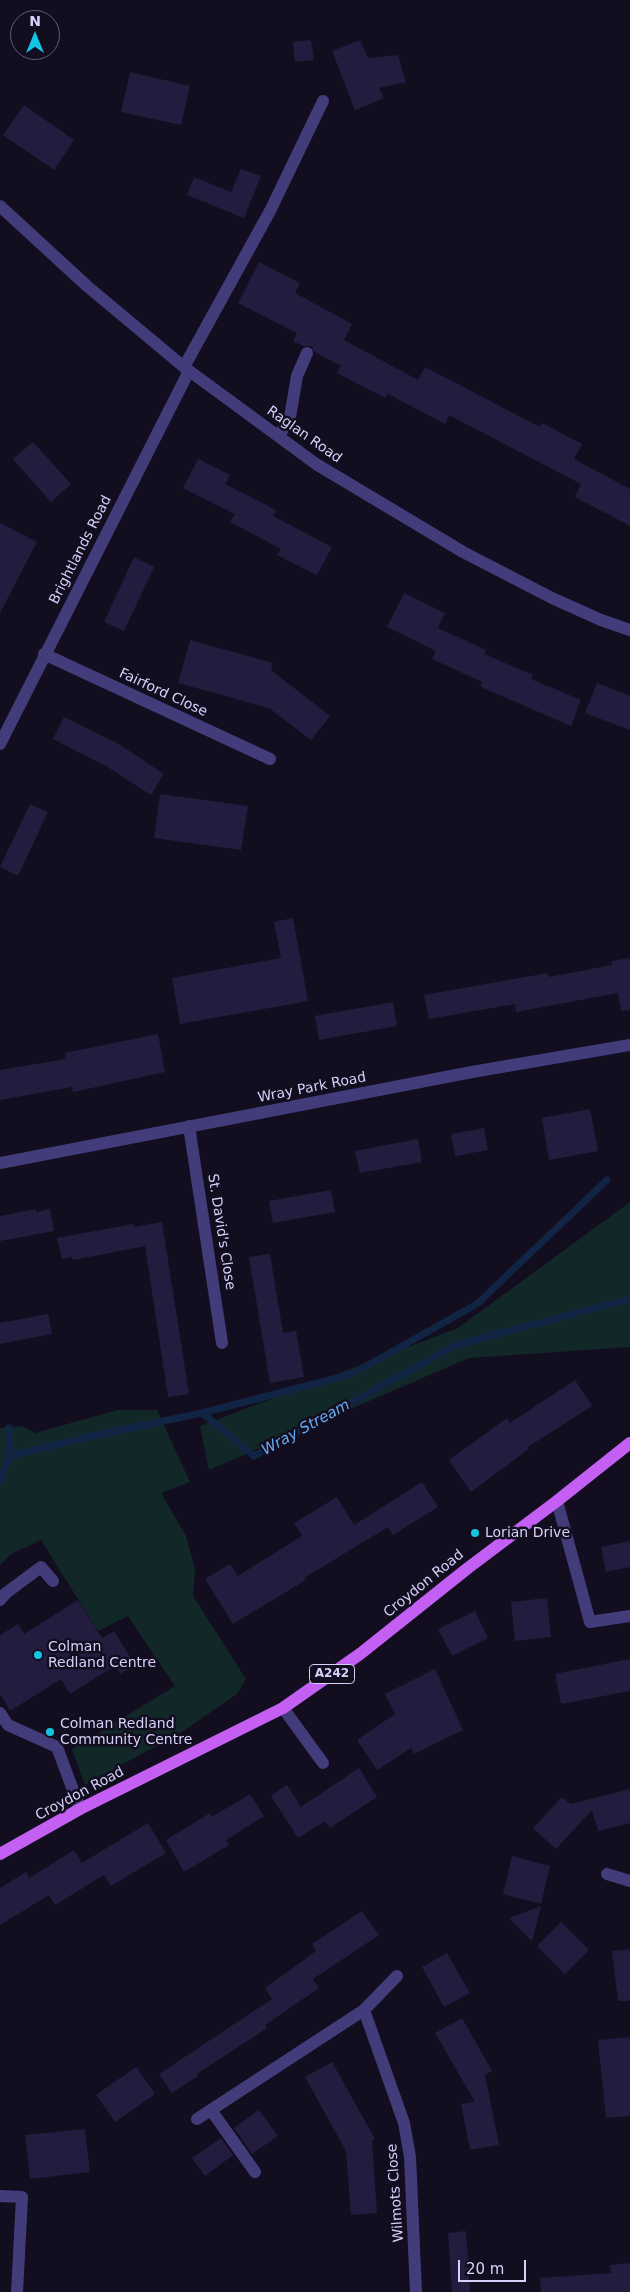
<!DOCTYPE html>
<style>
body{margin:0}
#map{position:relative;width:630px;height:2292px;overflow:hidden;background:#120e1f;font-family:"DejaVu Sans",sans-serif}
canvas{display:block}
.north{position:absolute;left:10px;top:10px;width:50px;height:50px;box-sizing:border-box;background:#120e1f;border:1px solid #615c77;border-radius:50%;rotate:0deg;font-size:14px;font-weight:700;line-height:20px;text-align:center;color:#d7d0fb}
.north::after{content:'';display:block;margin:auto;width:18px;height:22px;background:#12c5e5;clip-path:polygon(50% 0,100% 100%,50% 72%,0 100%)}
.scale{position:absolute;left:458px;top:2260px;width:68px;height:22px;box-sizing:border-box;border:2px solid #d7d0fb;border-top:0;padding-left:6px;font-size:15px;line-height:18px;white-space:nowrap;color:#d7d0fb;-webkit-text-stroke:4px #120e1f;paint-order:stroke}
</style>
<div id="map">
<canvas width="630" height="2292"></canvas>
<div class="north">N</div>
<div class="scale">20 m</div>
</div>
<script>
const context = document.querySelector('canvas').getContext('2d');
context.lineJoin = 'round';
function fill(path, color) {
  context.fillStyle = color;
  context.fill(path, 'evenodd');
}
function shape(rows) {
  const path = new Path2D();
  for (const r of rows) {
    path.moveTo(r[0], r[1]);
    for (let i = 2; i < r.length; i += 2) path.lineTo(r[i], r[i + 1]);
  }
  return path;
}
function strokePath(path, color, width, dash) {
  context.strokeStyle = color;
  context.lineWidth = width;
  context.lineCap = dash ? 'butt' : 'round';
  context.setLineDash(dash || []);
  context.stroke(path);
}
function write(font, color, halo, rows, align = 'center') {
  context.font = font + ' "DejaVu Sans",sans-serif';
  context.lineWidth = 5;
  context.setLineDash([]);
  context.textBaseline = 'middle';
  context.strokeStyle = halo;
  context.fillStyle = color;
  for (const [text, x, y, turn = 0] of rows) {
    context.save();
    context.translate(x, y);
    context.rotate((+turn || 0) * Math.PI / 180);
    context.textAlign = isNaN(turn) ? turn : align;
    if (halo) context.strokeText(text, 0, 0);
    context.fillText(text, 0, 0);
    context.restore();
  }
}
fill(shape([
 [630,1202,630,1347,469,1358,209,1470,200,1426,458,1328],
 [118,1410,157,1410,190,1482,161,1493,186,1536,195,1570,193,1596,246,1679,237,1694,182,1732,85,1785,72,1749,175,1686,128,1616,98,1631,41,1540,11,1554,0,1565,0,1428,23,1426,35,1433]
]), '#122828');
strokePath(shape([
 [202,1413,254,1456,456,1345,630,1299],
 [10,1456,83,1438,202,1413,352,1374,477,1304,607,1180],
 [0,1482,10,1456,9,1428]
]), '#122444', 7);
fill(shape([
 [311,40,314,60,295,62,293,42],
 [360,40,368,58,398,55,406,82,379,88,384,98,355,110,332,51],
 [130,72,190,86,181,125,121,112],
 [24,105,74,140,54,170,3,135],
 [241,169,261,176,244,218,187,195,194,177,231,192],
 [259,262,300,283,295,293,352,324,344,340,418,380,425,367,540,427,542,423,582,444,574,459,630,489,630,526,575,497,581,484,449,415,445,424,388,394,385,398,337,373,341,366,315,352,311,346,303,346,293,341,297,333,238,303],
 [33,442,71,484,51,502,13,459],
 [198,459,230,475,225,484,276,510,273,516,332,547,317,575,277,555,281,549,230,522,235,514,183,488],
 [0,523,37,542,0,613],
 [134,557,154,567,124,631,104,622],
 [404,593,445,613,438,628,486,650,484,654,533,675,531,679,581,700,571,726,481,687,482,682,432,659,436,651,387,627],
 [190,640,273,663,271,670,330,716,311,740,269,708,178,683],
 [597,683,630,696,630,730,585,713],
 [64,717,119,744,164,774,151,795,106,766,53,739],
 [160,794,248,806,241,850,154,838],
 [30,804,48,812,18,876,0,867],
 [293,918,308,1001,180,1024,172,978,281,958,274,922],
 [630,958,630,1010,621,1011,618,993,516,1012,515,1004,429,1019,424,995,548,973,549,977,612,965,612,961],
 [393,1002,397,1026,319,1040,315,1016],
 [158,1034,165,1072,73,1092,72,1087,0,1100,0,1070,66,1059,65,1053],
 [590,1109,598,1151,549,1160,542,1118],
 [484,1128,488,1150,455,1156,451,1134],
 [418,1139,422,1162,360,1173,355,1151],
 [331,1190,335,1212,273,1223,269,1201],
 [36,1209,36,1212,50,1209,54,1231,0,1241,0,1216],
 [162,1222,189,1394,168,1397,145,1246,73,1260,72,1257,62,1259,57,1238,133,1224,134,1227],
 [270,1254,283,1333,296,1331,304,1377,270,1383,249,1257],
 [48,1314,52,1334,0,1344,0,1323],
 [575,1380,592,1406,528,1447,529,1449,471,1492,449,1460,507,1418,510,1423],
 [422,1482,438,1507,393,1535,388,1527,304,1578,306,1580,233,1624,205,1579,230,1564,238,1576,302,1536,294,1523,337,1497,354,1525],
 [630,1541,630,1567,606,1572,601,1547],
 [547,1598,551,1637,515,1641,511,1602],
 [78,1600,102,1638,114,1631,135,1665,120,1674,115,1666,70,1694,61,1679,10,1711,0,1694,0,1635,18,1624,24,1634],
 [475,1611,488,1638,452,1656,438,1629],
 [630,1659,630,1691,561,1704,555,1674],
 [435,1669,463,1730,414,1754,411,1748,377,1770,357,1740,395,1714,385,1694],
 [359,1768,377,1797,330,1828,325,1821,298,1838,271,1796,287,1785,301,1807],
 [630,1789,630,1823,598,1831,592,1810,556,1849,533,1828,562,1797,570,1804],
 [250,1794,264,1816,226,1840,229,1845,184,1872,166,1840,210,1813,212,1817],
 [148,1823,166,1853,111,1886,104,1875,55,1905,49,1895,0,1925,0,1888,26,1872,29,1878,74,1850,82,1863],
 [512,1856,550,1866,541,1904,503,1894],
 [541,1906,532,1941,509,1918],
 [362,1911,379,1935,313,1979,319,1988,265,2025,267,2028,197,2074,198,2076,172,2093,159,2074,272,1999,265,1988,316,1951,312,1944],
 [561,1922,589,1950,565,1974,537,1946],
 [630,1949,630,2001,618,2001,612,1951],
 [447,1953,470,1993,444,2007,422,1967],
 [462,2018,492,2071,485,2075,499,2145,470,2150,461,2104,475,2102,435,2033],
 [630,2037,630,2116,606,2118,598,2040],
 [332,2062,375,2139,372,2141,377,2213,351,2215,346,2151,305,2077],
 [136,2067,155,2094,115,2122,96,2095],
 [259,2110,278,2136,252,2154,234,2128],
 [85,2129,90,2172,30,2179,25,2135],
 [221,2138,233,2155,205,2176,192,2158],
 [466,2231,470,2292,452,2292,448,2233],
 [630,2263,630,2292,541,2292,540,2278,611,2273,610,2265]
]), '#241c3e');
strokePath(shape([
 [0,206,87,286,184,367,316,464,463,552,552,598,601,620,630,630],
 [184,367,270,211,323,101],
 [279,436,290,417,297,376,307,353],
 [44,654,270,759],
 [0,744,189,371],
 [189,1126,222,1343],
 [0,1163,472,1072,630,1045],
 [557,1501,590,1622,630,1616],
 [0,1600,6,1593,41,1567,53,1581],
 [283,1708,323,1763],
 [0,1713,8,1725,57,1747,80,1809],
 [607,1874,630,1881],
 [364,2010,397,1976],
 [211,2110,255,2172],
 [197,2119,364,2010,404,2123,410,2157,416,2292],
 [0,2196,22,2197,17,2292]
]), '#423d7a', 12);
strokePath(shape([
 [0,1854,80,1809,283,1708,360,1654,468,1568,557,1501,630,1443]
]), '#c35ff3', 12);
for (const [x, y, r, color] of [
 [475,1533,5,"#12c5e5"],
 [38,1655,5,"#12c5e5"],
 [50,1732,5,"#12c5e5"]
]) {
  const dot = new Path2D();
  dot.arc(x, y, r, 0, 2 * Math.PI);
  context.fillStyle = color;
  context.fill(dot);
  strokePath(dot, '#120e1f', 2);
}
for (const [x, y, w] of [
 [332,1674,45]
]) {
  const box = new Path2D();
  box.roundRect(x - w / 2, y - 9.5, w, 19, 4);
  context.fillStyle = '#120e1f';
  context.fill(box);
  strokePath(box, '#d7d0fb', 1);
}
write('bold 12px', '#d7d0fb', null, [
 ["A242",332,1674]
]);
write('14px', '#d7d0fb', '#120e1f', [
 ["Raglan Road",304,435,35],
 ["Brightlands Road",81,550,-63],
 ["Fairford Close",163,693,25],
 ["Wray Park Road",312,1088,-11],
 ["St. David's Close",221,1232,81],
 ["Croydon Road",424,1584,-39],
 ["Croydon Road",80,1794,-28],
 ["Wilmots Close",396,2193,-94]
]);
write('14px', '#d7d0fb', '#120e1f', [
 ["Lorian Drive",485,1533],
 ["Colman",48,1647],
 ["Redland Centre",48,1663],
 ["Colman Redland",60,1724],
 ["Community Centre",60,1740]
], 'left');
write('italic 15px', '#66aaf3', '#120e1f', [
 ["Wray Stream",306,1428,-29]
]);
</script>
